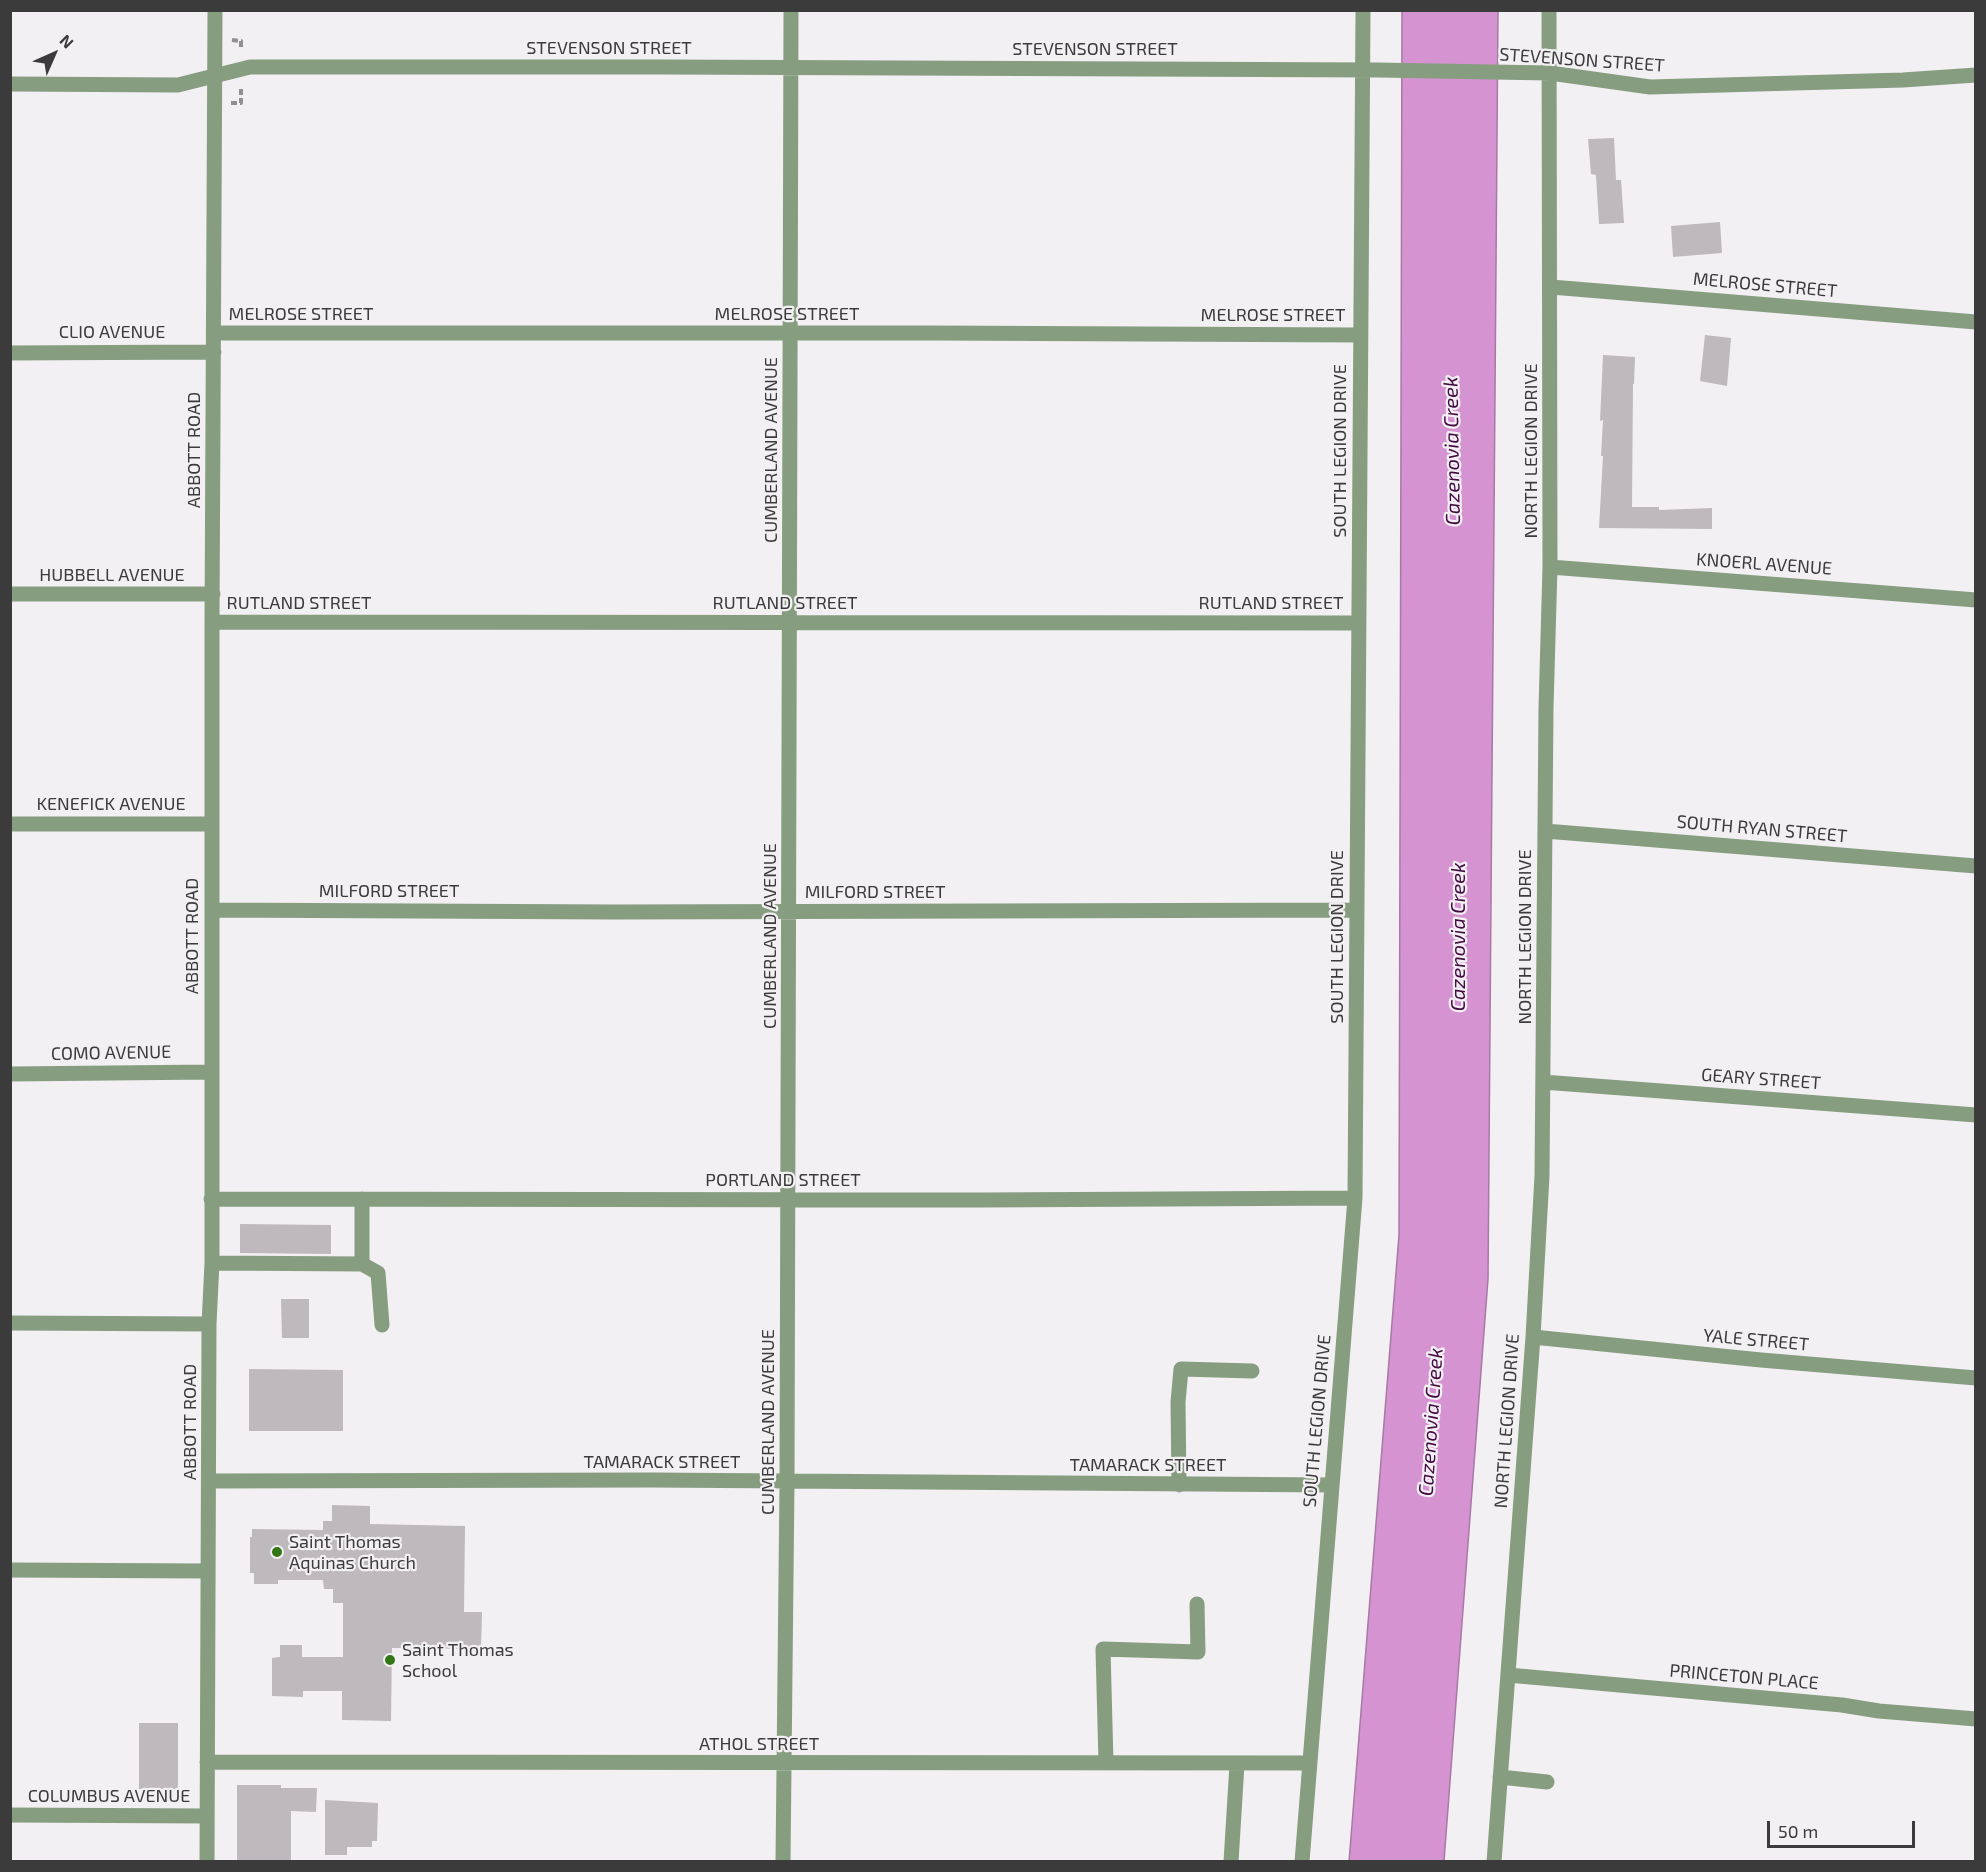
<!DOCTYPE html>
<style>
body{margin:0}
#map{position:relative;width:1986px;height:1872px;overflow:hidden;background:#f3f0f3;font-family:"Exo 2",sans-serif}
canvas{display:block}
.frame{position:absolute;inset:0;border:12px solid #3c3b3c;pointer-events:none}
.north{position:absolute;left:24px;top:24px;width:60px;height:60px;-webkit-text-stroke:4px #f3f0f3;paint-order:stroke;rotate:45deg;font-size:16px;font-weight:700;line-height:24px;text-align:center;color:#3c3b3c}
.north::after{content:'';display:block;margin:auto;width:21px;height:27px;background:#3c3b3c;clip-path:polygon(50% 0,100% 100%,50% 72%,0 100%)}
.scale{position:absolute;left:1767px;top:1821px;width:148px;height:27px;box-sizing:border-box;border:3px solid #3c3b3c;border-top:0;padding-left:8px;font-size:18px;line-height:21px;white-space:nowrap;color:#3c3b3c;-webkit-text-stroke:4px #f3f0f3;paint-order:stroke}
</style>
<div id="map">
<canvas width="1986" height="1872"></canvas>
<div class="frame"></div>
<div class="north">N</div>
<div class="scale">50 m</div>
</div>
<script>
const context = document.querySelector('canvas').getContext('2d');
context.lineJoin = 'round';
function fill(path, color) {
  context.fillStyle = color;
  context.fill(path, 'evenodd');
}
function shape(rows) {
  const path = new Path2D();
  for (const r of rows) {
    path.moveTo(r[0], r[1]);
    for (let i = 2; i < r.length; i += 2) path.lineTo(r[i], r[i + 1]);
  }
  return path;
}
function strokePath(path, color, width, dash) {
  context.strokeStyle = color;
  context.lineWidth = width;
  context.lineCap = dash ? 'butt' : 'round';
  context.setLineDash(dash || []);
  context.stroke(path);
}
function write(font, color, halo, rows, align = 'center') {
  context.font = font + ' "Exo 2",sans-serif';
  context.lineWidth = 4.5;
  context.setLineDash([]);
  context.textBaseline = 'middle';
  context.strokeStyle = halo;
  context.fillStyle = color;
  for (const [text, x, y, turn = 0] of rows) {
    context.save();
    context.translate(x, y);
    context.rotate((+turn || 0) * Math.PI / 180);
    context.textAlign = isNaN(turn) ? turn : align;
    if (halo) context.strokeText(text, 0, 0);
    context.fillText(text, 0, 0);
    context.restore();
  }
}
const water = shape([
 [1402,11,1498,11,1488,1279,1444,1861,1349,1862,1399,1235,1402,11]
]);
fill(water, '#d594d1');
strokePath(water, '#a779a4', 1.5);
fill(shape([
 [1614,138,1616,180,1621,180,1624,223,1599,224,1596,175,1591,174,1588,139],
 [1720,222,1722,253,1673,257,1671,226],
 [1705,335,1731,338,1727,386,1700,381],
 [1603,355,1635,357,1634,384,1633,384,1632,507,1659,507,1659,510,1712,508,1712,529,1599,528,1603,456,1601,456,1603,420,1600,421],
 [240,1224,331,1225,331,1254,240,1253],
 [281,1299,309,1299,309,1338,282,1338],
 [249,1369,343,1370,343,1431,249,1431],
 [332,1505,370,1506,370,1524,465,1526,464,1612,482,1612,481,1649,392,1648,391,1721,342,1720,342,1691,303,1691,303,1697,272,1696,272,1658,280,1657,280,1645,302,1645,302,1657,343,1657,343,1603,333,1603,333,1589,324,1589,323,1580,278,1580,278,1584,254,1584,254,1573,250,1573,250,1537,252,1537,252,1529,323,1530,323,1521,332,1521],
 [139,1723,178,1723,178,1789,139,1789],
 [237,1785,281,1785,281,1788,317,1788,316,1812,291,1811,291,1862,237,1862],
 [325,1800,378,1803,377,1841,372,1841,372,1847,347,1847,347,1855,325,1855]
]), '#bdb9bd');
strokePath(shape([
 [232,40,241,41,241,49],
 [231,103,241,103,241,86]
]), '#918f91', 4, [6, 3]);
strokePath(shape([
 [10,84,178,85,250,67,664,67,1378,70,1550,73,1650,87,1903,80,1976,75],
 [1551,287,1976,322],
 [214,333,929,333,1360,335],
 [10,353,214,352],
 [1550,567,1976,600],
 [10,594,213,594],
 [212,622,1358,623],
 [10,824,212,824],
 [1545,831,1976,866],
 [212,910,615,912,1357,910],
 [10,1074,212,1072],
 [1543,1082,1976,1115],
 [211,1199,982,1200,1355,1198],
 [212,1263,362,1264,362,1199],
 [362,1264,378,1273,382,1325],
 [10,1323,209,1324],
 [1533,1337,1761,1360,1976,1378],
 [209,1481,652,1480,1332,1485],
 [1179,1485,1178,1402,1181,1369,1252,1371],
 [10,1570,208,1571],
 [1508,1675,1842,1705,1879,1711,1976,1719],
 [207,1762,1310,1763],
 [1106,1763,1103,1649,1198,1652,1197,1604],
 [1500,1777,1547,1782],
 [10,1815,207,1816],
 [207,1862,209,1324,212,1263,212,622,215,10],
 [783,1862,787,1482,791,10],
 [1231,1862,1237,1764],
 [1302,1862,1355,1198,1363,10],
 [1494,1862,1533,1337,1542,1176,1546,708,1550,567,1549,10]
]), '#879d80', 15);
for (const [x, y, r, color] of [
 [277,1552,6,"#337615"],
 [390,1660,6,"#337615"]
]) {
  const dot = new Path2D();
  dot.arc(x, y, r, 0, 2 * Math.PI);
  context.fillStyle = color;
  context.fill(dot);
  strokePath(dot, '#f3f0f3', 2);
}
write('18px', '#3c3b3c', '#f3f0f3', [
 ["STEVENSON STREET",609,48],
 ["STEVENSON STREET",1095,49],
 ["STEVENSON STREET",1582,60,4],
 ["MELROSE STREET",1765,285,5],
 ["MELROSE STREET",301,314],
 ["MELROSE STREET",787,314],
 ["MELROSE STREET",1273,315],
 ["CLIO AVENUE",112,332],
 ["ABBOTT ROAD",194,450,-90],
 ["CUMBERLAND AVENUE",771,450,-90],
 ["SOUTH LEGION DRIVE",1340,451,-90],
 ["NORTH LEGION DRIVE",1531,451,-90],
 ["KNOERL AVENUE",1764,564,4],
 ["HUBBELL AVENUE",112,575],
 ["RUTLAND STREET",299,603],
 ["RUTLAND STREET",785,603],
 ["RUTLAND STREET",1271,603],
 ["KENEFICK AVENUE",111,804],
 ["SOUTH RYAN STREET",1762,829,5],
 ["MILFORD STREET",389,891],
 ["MILFORD STREET",875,892],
 ["ABBOTT ROAD",192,936,-90],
 ["CUMBERLAND AVENUE",770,936,-90],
 ["SOUTH LEGION DRIVE",1337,937,-90],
 ["NORTH LEGION DRIVE",1525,937,-90],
 ["COMO AVENUE",111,1053,-1],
 ["GEARY STREET",1761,1079,4],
 ["PORTLAND STREET",783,1180],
 ["YALE STREET",1756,1340,5],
 ["SOUTH LEGION DRIVE",1317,1421,-85],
 ["NORTH LEGION DRIVE",1507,1421,-86],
 ["ABBOTT ROAD",190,1422,-90],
 ["CUMBERLAND AVENUE",768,1422,-90],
 ["TAMARACK STREET",662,1462],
 ["TAMARACK STREET",1148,1465],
 ["PRINCETON PLACE",1744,1677,5],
 ["ATHOL STREET",759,1744],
 ["COLUMBUS AVENUE",109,1796]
]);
write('18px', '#3c3b3c', '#f3f0f3', [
 ["Saint Thomas",289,1542],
 ["Aquinas Church",289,1563],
 ["Saint Thomas",402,1650],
 ["School",402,1671]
], 'left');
write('italic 20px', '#440a44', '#f3f0f3', [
 ["Cazenovia Creek",1452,451,-91],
 ["Cazenovia Creek",1458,937,-90],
 ["Cazenovia Creek",1431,1422,-86]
]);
</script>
